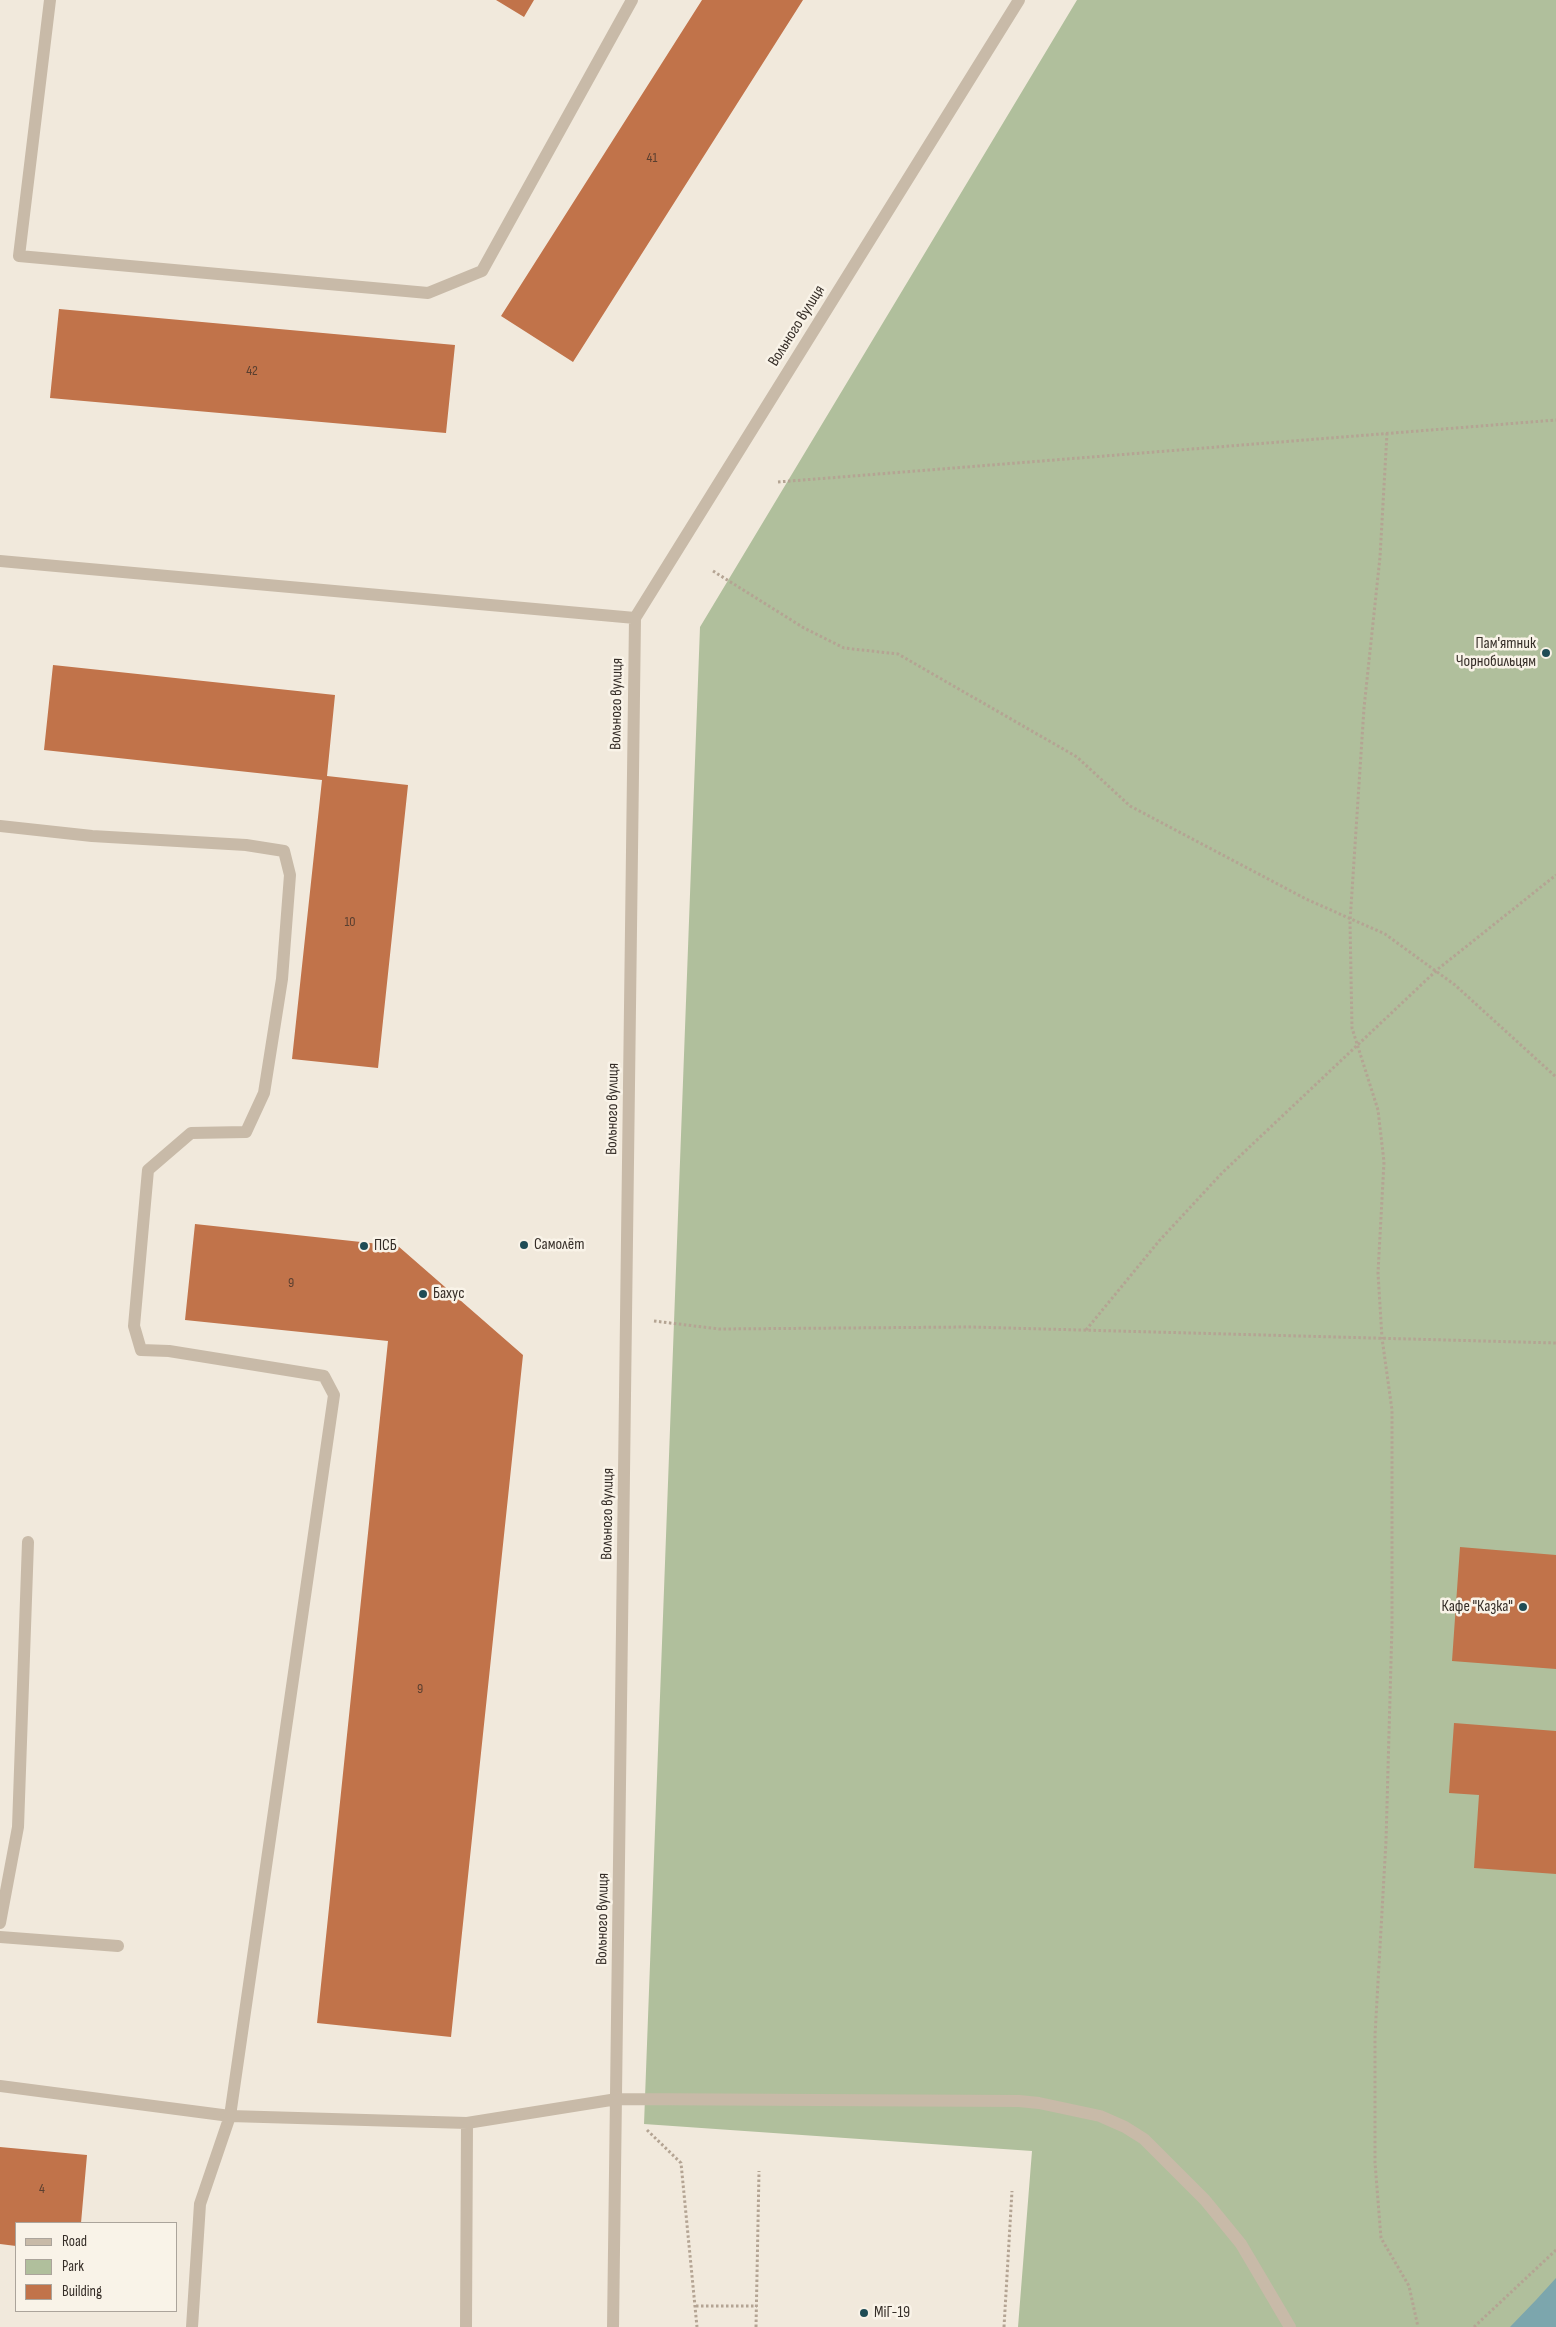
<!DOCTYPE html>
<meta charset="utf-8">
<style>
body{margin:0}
#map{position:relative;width:1556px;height:2327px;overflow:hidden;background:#f1e9dc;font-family:"Sofia Sans Condensed",sans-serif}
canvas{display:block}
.legend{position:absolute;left:15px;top:2222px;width:162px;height:90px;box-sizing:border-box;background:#f9f3e8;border:1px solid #aba49b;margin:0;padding:6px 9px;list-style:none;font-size:15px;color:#362e28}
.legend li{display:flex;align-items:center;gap:10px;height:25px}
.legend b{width:25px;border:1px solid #aba49b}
</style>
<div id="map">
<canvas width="1556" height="2327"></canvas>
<ul class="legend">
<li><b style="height:6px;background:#c8baa8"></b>Road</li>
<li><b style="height:14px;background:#b0bf9c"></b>Park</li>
<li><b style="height:14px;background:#c1734a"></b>Building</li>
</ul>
</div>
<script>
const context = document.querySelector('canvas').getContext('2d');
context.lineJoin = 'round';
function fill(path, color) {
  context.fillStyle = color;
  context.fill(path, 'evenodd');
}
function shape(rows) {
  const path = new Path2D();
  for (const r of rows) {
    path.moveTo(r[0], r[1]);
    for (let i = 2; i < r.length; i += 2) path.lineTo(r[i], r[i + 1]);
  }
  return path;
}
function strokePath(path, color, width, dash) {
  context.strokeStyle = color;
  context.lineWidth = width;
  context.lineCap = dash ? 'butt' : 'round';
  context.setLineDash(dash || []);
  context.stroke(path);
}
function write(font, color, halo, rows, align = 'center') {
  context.font = font + ' "Sofia Sans Condensed",sans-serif';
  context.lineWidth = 5;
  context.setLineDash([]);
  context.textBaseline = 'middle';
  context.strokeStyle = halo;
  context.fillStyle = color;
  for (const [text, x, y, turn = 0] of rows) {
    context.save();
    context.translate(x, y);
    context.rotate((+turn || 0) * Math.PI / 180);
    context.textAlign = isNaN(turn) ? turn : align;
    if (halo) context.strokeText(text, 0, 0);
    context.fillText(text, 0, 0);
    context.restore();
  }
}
fill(shape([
 [1077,0,1556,0,1556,2327,1018,2327,1032,2151,644,2124,700,627]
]), '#b0bf9c');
fill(shape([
 [1556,2278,1556,2327,1510,2327,1536,2300]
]), '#7ca6ad');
fill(shape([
 [496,0,534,0,524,17],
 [702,0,803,0,573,362,501,316],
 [59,309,455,345,446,433,50,398],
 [53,665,335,695,327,776,408,785,378,1068,292,1059,322,780,44,750],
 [195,1224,398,1246,523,1355,451,2037,317,2023,388,1341,185,1320],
 [1460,1547,1556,1555,1556,1669,1452,1661],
 [1454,1723,1556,1731,1556,1874,1474,1868,1479,1795,1449,1793],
 [0,2147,87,2155,81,2223,16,2223,16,2246,0,2244]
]), '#c1734a');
strokePath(shape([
 [1387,433,1380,557,1364,708,1350,922,1352,1028,1378,1110,1384,1162,1378,1273,1382,1338,1392,1410,1392,1626,1386,1841,1375,2035,1375,2163,1381,2238,1409,2286,1418,2327],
 [778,482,1556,420],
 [713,571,804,628,844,648,898,654,1077,757,1130,806,1306,899,1385,934,1455,985,1556,1077],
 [654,1321,719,1329,970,1327,1556,1343],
 [1086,1330,1159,1241,1222,1173,1438,969,1556,875],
 [647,2130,681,2163,697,2327],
 [696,2306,757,2306],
 [756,2327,759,2171],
 [1004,2327,1012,2191],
 [1474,2327,1556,2250]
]), '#b4a493', 3, [2.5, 2.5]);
strokePath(shape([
 [50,0,19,256,428,293,482,271,632,0],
 [0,561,635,618],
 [0,826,92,836,246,845,284,851,290,875,282,979,264,1093,246,1132,191,1133,148,1170,134,1326,141,1350,169,1351,324,1376,334,1395,230,2116,467,2123,617,2099,1019,2101,1039,2103,1100,2116,1125,2127,1144,2139,1205,2200,1241,2244,1290,2327],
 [0,1923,18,1827,28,1542],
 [0,1937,118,1946],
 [0,2086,230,2116,200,2204,192,2327],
 [466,2327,467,2123],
 [613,2327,635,618,1019,0]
]), '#c8baa8', 12);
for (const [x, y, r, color] of [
 [1546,653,5,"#1f4c55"],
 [524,1245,5,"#1f4c55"],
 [364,1246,5,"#1f4c55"],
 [423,1294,5,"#1f4c55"],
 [1523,1607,5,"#1f4c55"],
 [864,2313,5,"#1f4c55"]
]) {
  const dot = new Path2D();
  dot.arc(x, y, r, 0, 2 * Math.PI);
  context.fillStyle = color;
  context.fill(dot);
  strokePath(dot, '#f9f3e8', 2);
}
write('14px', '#593f30', null, [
 ["41",652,158],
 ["42",252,371],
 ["10",350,922],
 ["9",291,1283],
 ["9",420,1689],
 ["4",42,2189]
]);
write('16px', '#362e28', '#f9f3e8', [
 ["Вольного вулиця",797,326,-58],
 ["Вольного вулиця",617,704,-89],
 ["Вольного вулиця",613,1109,-89],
 ["Вольного вулиця",608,1514,-89],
 ["Вольного вулиця",603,1919,-89]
]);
write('16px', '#362e28', '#f9f3e8', [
 ["Пам'ятник",1536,644,"right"],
 ["Чорнобильцям",1536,662,"right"],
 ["Самолёт",534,1245],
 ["ПСБ",374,1246],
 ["Бахус",433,1294],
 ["Кафе \"Казка\"",1513,1607,"right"],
 ["МіГ-19",874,2313]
], 'left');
</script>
